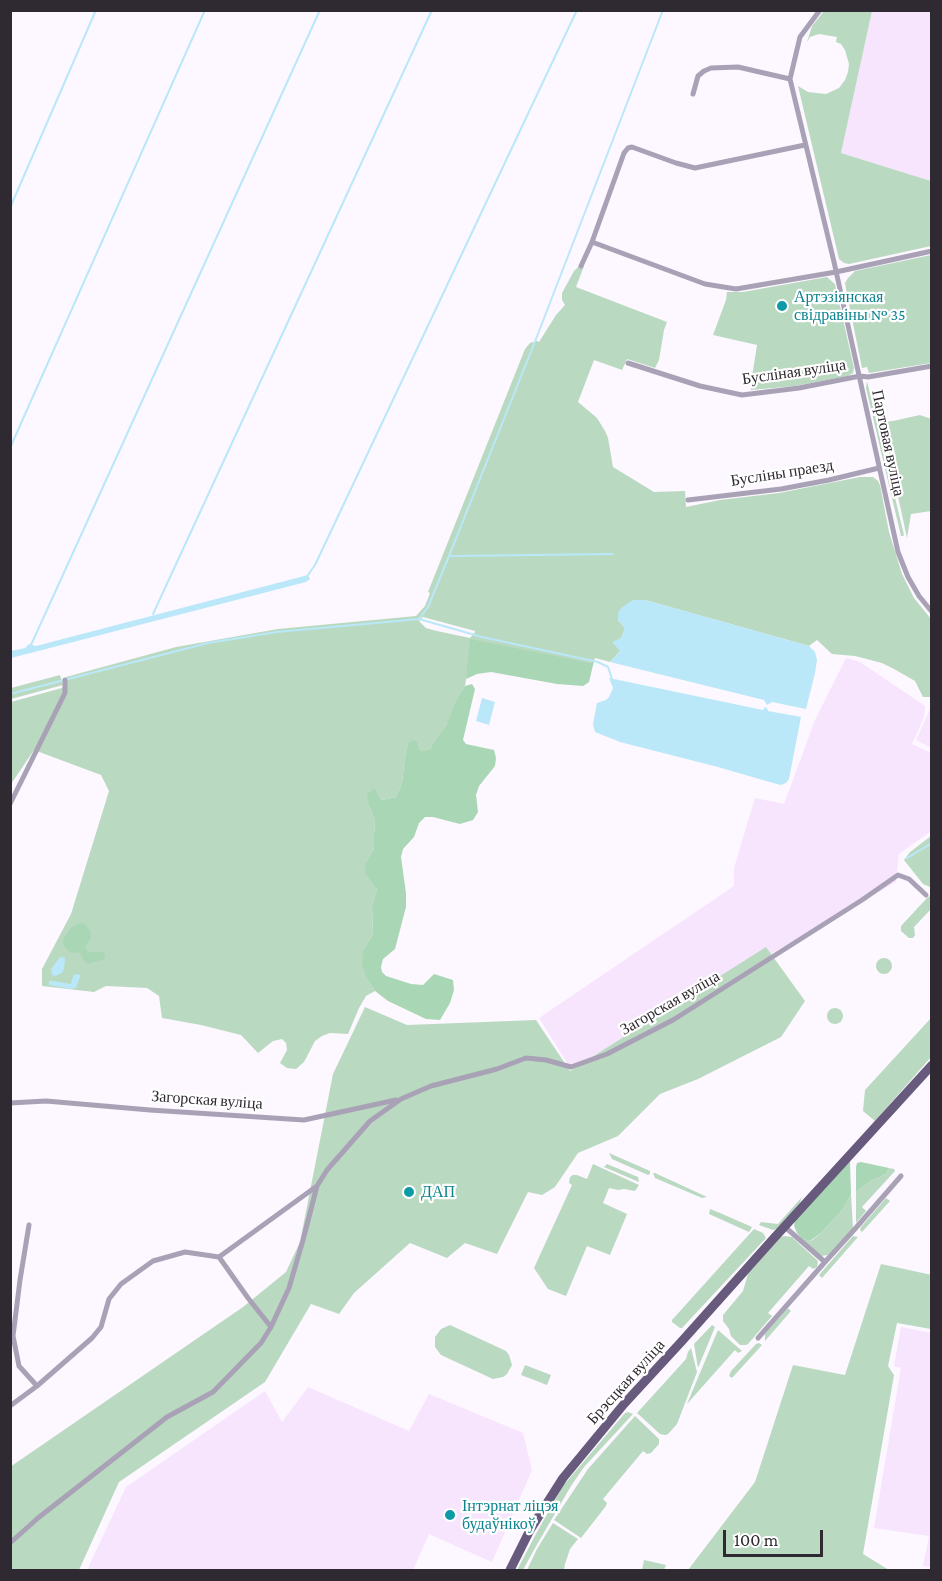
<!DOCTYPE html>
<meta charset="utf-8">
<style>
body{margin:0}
#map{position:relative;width:942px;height:1581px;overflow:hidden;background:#fdf7ff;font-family:"Crimson Pro",serif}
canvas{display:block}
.frame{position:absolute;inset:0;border:12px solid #2f2a31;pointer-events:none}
.scale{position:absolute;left:723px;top:1530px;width:100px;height:27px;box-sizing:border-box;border:3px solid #2f2a31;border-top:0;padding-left:8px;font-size:18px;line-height:21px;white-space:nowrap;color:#2f2a31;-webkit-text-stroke:4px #fff;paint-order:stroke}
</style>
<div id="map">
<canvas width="942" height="1581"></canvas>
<div class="frame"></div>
<div class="scale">100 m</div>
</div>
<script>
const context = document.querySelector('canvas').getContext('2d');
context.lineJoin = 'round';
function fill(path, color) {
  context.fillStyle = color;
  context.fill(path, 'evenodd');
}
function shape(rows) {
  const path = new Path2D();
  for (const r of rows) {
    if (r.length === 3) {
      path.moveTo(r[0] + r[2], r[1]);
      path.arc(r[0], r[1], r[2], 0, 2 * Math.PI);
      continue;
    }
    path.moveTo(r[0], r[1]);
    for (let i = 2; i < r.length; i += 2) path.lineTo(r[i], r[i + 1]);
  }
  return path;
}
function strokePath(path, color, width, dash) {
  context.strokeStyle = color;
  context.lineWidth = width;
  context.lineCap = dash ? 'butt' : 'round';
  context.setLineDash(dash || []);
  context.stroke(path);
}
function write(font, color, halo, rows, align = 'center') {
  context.font = font + ' "Crimson Pro",serif';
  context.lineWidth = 4.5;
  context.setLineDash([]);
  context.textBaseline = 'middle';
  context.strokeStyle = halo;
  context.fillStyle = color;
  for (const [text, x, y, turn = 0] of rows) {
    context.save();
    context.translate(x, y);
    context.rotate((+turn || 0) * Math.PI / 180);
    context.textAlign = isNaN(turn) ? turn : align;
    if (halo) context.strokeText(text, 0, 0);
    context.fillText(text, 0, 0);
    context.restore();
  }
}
fill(shape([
 [872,11,931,11,931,181,841,153],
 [846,658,860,662,925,706,924,717,912,744,931,753,931,831,899,854,896,882,571,1069,539,1018,734,886,734,868,755,798,784,804,815,720],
 [931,707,932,748,931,748,916,740],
 [901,1327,931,1333,931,1567,923,1566,929,1536,874,1528,901,1368,894,1366],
 [308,1387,409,1431,429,1394,523,1433,532,1470,492,1562,429,1534,413,1570,87,1570,126,1487,265,1391,282,1422]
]), '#f7e5fe');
fill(shape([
 [824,11,872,11,841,153,931,181,931,246,849,264,844,263,839,259,798,86,808,92,826,94,839,88,845,80,848,72,849,64,845,50,841,44,836,42,837,37,819,34,810,37,807,42,812,26],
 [931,255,931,363,869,373,867,367,862,368,846,289,845,283,848,278,855,271],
 [579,266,584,266,576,287,667,322,664,330,659,360,655,368,627,359,622,370,594,360,578,402,597,418,605,431,608,438,613,467,654,492,685,491,686,507,720,500,779,493,860,477,873,477,878,481,880,485,889,532,902,574,914,598,931,619,931,697,923,697,915,681,894,669,882,663,855,656,832,654,817,640,809,646,645,600,618,620,624,627,624,631,621,638,620,651,610,662,595,658,594,661,590,663,467,673,465,686,459,695,453,712,438,739,430,749,424,752,420,750,418,743,408,744,404,764,402,783,396,797,382,800,375,788,369,806,375,820,374,835,374,848,366,862,377,889,372,905,373,934,363,950,367,979,375,991,366,996,359,1008,348,1034,330,1033,322,1036,315,1041,304,1062,296,1069,287,1068,280,1063,287,1050,286,1043,282,1039,273,1041,258,1053,241,1035,201,1025,162,1018,159,996,147,988,106,986,94,992,42,986,42,969,71,914,109,791,101,775,34,750,11,784,11,702,62,688,67,681,66,677,176,647,278,629,416,616,425,606,430,593,428,592,525,349,530,343,537,341,539,342,556,315,565,305,562,300,562,293,574,271],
 [423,617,475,631,475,632,470,638,437,631,426,628,419,621],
 [827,277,835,284,854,368,853,373,848,376,795,386,751,390,751,383,757,345,713,335,726,300,727,292,743,292],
 [867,381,904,535,903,536,901,536,866,388],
 [920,415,931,419,931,511,911,514,907,538,882,422,893,421],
 [60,675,63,685,11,699,11,688],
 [931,836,932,887,930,887,923,884,904,860,910,852],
 [931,895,931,909,914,927,915,935,913,938,909,938,901,931,901,926,927,898],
 [766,947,805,1001,781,1037,698,1079,660,1094,618,1136,578,1153,555,1187,542,1195,528,1192,497,1254,465,1243,447,1258,410,1243,354,1293,339,1314,311,1304,265,1382,119,1482,79,1570,11,1570,10,1467,243,1307,286,1272,300,1242,333,1074,365,1007,407,1025,536,1020,570,1071],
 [884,966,8],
 [835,1016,8],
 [931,1018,931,1057,875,1121,863,1111,865,1090],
 [609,1153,650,1171,650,1174,648,1175,612,1159],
 [593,1164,639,1185,635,1191,624,1189,618,1190,609,1188,603,1203,627,1214,610,1255,587,1246,566,1296,548,1289,534,1268,572,1185,569,1183,570,1177,573,1175,577,1175,587,1179],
 [607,1164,638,1177,639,1182,604,1167],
 [889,1168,894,1169,895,1171,862,1207,866,1211,856,1223,856,1190,859,1190,871,1181,886,1174],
 [653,1173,655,1173,707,1197,702,1198,655,1178],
 [851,1194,853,1228,828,1255,820,1256,802,1239,811,1241,822,1232,843,1209],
 [802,1197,799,1205,777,1229,773,1230,759,1225,761,1222,778,1224],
 [886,1198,890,1201,862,1232,860,1230,861,1227],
 [710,1209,720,1213,752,1227,749,1232,709,1214],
 [754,1229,763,1233,766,1238,682,1328,680,1328,672,1322,672,1320],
 [784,1236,792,1237,795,1240,818,1261,817,1267,813,1269,809,1266,768,1313,772,1316,748,1344,746,1345,740,1345,731,1336,729,1329,723,1321,723,1315,743,1291,748,1274,781,1237],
 [853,1236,858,1237,822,1278,819,1275],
 [881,1264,932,1275,931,1329,897,1323,888,1366,894,1375,863,1554,889,1570,688,1570,755,1482,793,1365,845,1375],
 [788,1308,791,1311,765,1341,765,1334],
 [450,1325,506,1351,509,1355,512,1365,507,1374,503,1377,493,1379,441,1355,435,1347,435,1337,441,1329],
 [712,1325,715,1327,698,1368,694,1344],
 [718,1330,742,1351,738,1353,735,1350,687,1404],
 [759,1343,762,1345,732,1378,729,1376,731,1371,756,1344],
 [691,1348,697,1372,677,1424,668,1434,665,1435,660,1434,637,1413,686,1359,688,1352],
 [525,1365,551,1375,547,1385,521,1375],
 [628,1412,633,1414,584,1467,571,1486,535,1548,523,1570,517,1570,537,1532,563,1486,625,1413],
 [635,1416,659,1439,659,1444,651,1453,647,1454,643,1451,603,1499,607,1503,606,1506,581,1538,554,1520,588,1469],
 [553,1523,578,1539,570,1549,565,1564,564,1570,527,1570,537,1549],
 [644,1560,666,1565,664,1570,642,1570]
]), '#bad9c1');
fill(shape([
 [470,639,590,663,594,661,589,682,583,686,557,684,491,672,477,674,466,679],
 [472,684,475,689,463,740,466,744,494,750,496,758,495,766,479,786,476,795,478,812,473,820,460,824,433,817,425,817,419,823,414,837,403,849,401,857,406,893,406,907,395,949,383,959,381,967,382,972,386,976,411,984,423,985,434,974,453,980,454,990,450,1003,440,1020,426,1019,388,1001,375,991,367,979,362,964,363,950,373,934,372,905,377,889,365,873,366,862,374,848,374,835,375,820,369,806,367,794,375,788,382,800,396,797,402,783,404,764,408,743,414,740,418,743,420,750,424,751,430,749,446,725,459,695,465,686],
 [79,923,84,923,91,932,91,938,85,947,88,952,103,952,105,955,105,959,87,964,83,959,80,953,70,952,63,945,64,938,71,928],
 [850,1161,851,1194,843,1209,822,1232,810,1241,802,1239,797,1233,794,1226,795,1220],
 [861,1162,889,1168,886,1174,871,1181,859,1190,856,1190,856,1167,857,1163]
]), '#a9d6b4');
fill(shape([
 [308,575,310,579,306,582,11,658,11,651,25,648,29,644,36,646],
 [633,600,645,600,809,646,815,652,817,660,815,673,806,709,772,702,767,705,764,700,610,662,620,651,612,642,621,638,624,631,624,627,618,620,618,613,621,608],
 [609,678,763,710,765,707,767,708,768,711,801,717,789,779,786,783,781,785,773,783,718,767,620,742,595,732,593,724,597,703,606,700,609,697,613,688],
 [482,698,495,702,489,725,476,721],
 [60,957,65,958,64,969,62,973,55,976,52,975,51,969],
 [76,974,80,975,80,977,76,988,71,989,49,985,49,981,53,981,71,984,73,976]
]), '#bae8f9');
strokePath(shape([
 [10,208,96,10],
 [10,448,205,10],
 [451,556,613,554],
 [308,575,315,565,577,10],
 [153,614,432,10],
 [419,619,428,607,449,556,536,339,663,10],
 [31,645,320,10],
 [10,694,208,643,277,632,419,619,482,637,598,662,608,667,612,679],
 [907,858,932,843]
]), '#bae8f9', 2);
strokePath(shape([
 [820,10,800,37,790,79,834,262,898,552,908,577,919,596,932,612],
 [693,94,698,76,704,71,711,68,738,67,790,79],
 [592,242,705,284,736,289,836,272,932,251],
 [581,266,592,242,624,153,628,148,632,147,676,163,695,168,805,145],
 [628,363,700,386,742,395,799,388,860,376,868,377,932,366],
 [688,500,781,489,829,480,879,468],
 [10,804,65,693,65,680],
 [10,1103,46,1101,150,1110,304,1120,396,1100],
 [785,1227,825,1262,854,1230,901,1176],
 [219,1257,317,1186,327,1170,370,1121,401,1099,431,1086,497,1069,526,1058,546,1060,571,1067,607,1054,673,1020,862,900,898,875,909,879,926,895],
 [219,1257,248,1298,271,1327],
 [758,1338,825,1262],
 [37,1386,92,1338,101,1327,109,1299,121,1284,153,1261,185,1252,219,1257],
 [10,1406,37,1386,19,1366,13,1336,20,1280,29,1225],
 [10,1543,38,1518,167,1417,213,1392,261,1343,271,1327,289,1288,303,1240,317,1186]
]), '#a9a2b6', 5);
strokePath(shape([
 [510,1570,530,1530,563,1478,624,1404,682,1341,775,1237,932,1065]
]), '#675a7d', 9);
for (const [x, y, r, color] of [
 [782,306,6,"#0f9aa8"],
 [409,1192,6,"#0f9aa8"],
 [450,1515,6,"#0f9aa8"]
]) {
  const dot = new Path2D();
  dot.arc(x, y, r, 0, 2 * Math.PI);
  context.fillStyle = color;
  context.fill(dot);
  strokePath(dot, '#fff', 2);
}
write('16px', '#0d838f', '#fff', [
 ["Артэзіянская",794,297],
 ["свідравіны № 35",794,315],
 ["ДАП",421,1192],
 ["Інтэрнат ліцэя",462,1506],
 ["будаўнікоў",462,1524]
], 'left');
write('16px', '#2f2a31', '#fff', [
 ["Бусліная вуліца",794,372,-8],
 ["Партовая вуліца",888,443,78],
 ["Бусліны праезд",782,473,-9],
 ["Загорская вуліца",670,1003,-30],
 ["Загорская вуліца",207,1100,4],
 ["Брэсцкая вуліца",626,1382,-48]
]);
</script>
